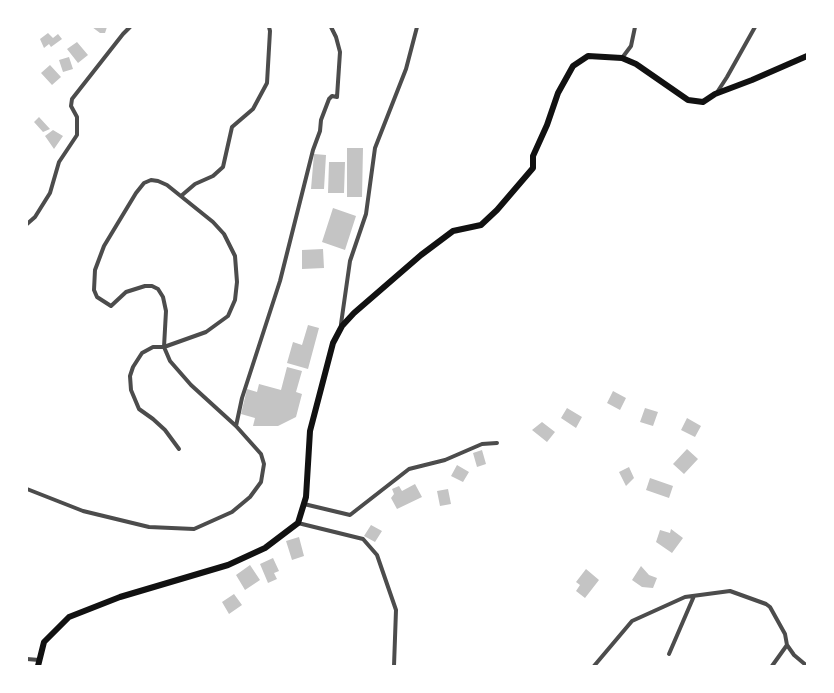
<!DOCTYPE html>
<style>
body{margin:0}
#map{position:relative;width:834px;height:693px;overflow:hidden;background:#fff;font-family:"Alegreya Sans",sans-serif}
canvas{display:block}
.frame{position:absolute;inset:0;border:28px solid #fff;pointer-events:none}
</style>
<div id="map">
<canvas width="834" height="693"></canvas>
<div class="frame"></div>
</div>
<script>
const context = document.querySelector('canvas').getContext('2d');
context.lineJoin = 'round';
function fill(path, color) {
  context.fillStyle = color;
  context.fill(path, 'evenodd');
}
function shape(rows) {
  const path = new Path2D();
  for (const r of rows) {
    path.moveTo(r[0], r[1]);
    for (let i = 2; i < r.length; i += 2) path.lineTo(r[i], r[i + 1]);
  }
  return path;
}
function strokePath(path, color, width, dash) {
  context.strokeStyle = color;
  context.lineWidth = width;
  context.lineCap = dash ? 'butt' : 'round';
  context.setLineDash(dash || []);
  context.stroke(path);
}
fill(shape([
 [92,27,107,27,105,33,100,33],
 [48,33,53,38,58,34,62,39,51,47,49,44,44,48,40,39],
 [77,42,88,55,78,63,67,49],
 [69,57,73,69,63,72,59,60],
 [50,65,61,77,52,85,41,73],
 [39,117,50,129,43,132,34,122],
 [53,130,63,136,54,149,45,136],
 [347,148,363,148,362,197,347,197],
 [314,154,326,155,324,189,311,189],
 [329,162,345,162,344,193,328,193],
 [333,208,356,216,345,250,322,242],
 [323,249,324,268,302,269,302,250],
 [308,325,319,328,308,369,287,363,293,342,302,345],
 [287,367,302,371,296,392,302,394,296,417,278,426,253,426,255,418,241,414,247,389,257,392,259,384,281,390],
 [613,391,626,398,620,410,607,403],
 [567,408,582,417,576,428,561,418],
 [645,408,658,412,653,426,640,422],
 [687,418,701,426,695,437,681,430],
 [542,422,555,432,547,442,532,430],
 [687,449,698,459,684,474,673,464],
 [482,450,486,464,477,467,473,453],
 [457,465,469,472,463,482,451,476],
 [629,467,634,478,626,486,619,472],
 [650,478,673,486,669,498,646,490],
 [415,484,422,497,397,509,391,498,394,494,392,489,399,486,402,491],
 [448,489,451,504,440,506,437,491],
 [371,525,382,531,375,542,364,536],
 [671,529,683,538,672,553,656,542,660,530,670,533],
 [299,537,304,556,292,560,286,541],
 [273,558,279,571,274,573,277,579,268,583,260,564],
 [250,565,260,580,245,590,236,575],
 [641,566,649,575,657,578,653,588,642,587,632,580],
 [586,569,599,580,585,598,576,591,580,585,576,582],
 [234,594,242,605,229,614,222,602]
]), '#c4c4c4');
strokePath(shape([
 [622,58,631,46,635,27],
 [716,94,727,77,755,27],
 [181,196,195,184,213,176,223,167,232,127,253,109,267,83,270,31,269,27],
 [27,224,35,217,50,193,59,162,77,135,77,117,71,106,72,99,123,34,130,27],
 [342,326,341,324,350,261,366,214,375,148,406,69,417,27],
 [236,426,242,398,280,281,313,150,320,131,321,120,329,99,332,96,337,97,340,52,336,37,331,27],
 [27,489,83,511,149,527,194,529,232,512,250,497,261,482,264,464,261,454,236,426,191,385,170,361,164,347,206,332,228,316,235,300,237,282,235,256,224,234,213,222,167,185,158,181,151,180,144,183,136,193,104,246,95,270,94,290,97,297,111,306,126,292,145,286,152,286,158,289,163,297,166,311,164,347,153,347,142,353,133,367,130,376,131,390,139,409,153,419,165,430,179,449],
 [304,504,350,515,409,469,445,460,482,444,497,443],
 [298,523,363,539,377,555,396,610,394,666],
 [669,654,694,596],
 [27,659,39,660],
 [594,666,632,621,685,597,730,591,766,604,770,607,785,634,787,645,794,655,807,666],
 [772,666,787,645]
]), '#4c4c4c', 4);
strokePath(shape([
 [38,666,44,642,69,617,120,597,228,565,265,548,298,523,306,497,310,431,333,343,342,326,354,313,421,255,453,231,481,225,497,210,533,168,533,156,547,125,558,93,573,66,588,56,622,58,636,64,688,100,703,102,715,94,752,80,807,56]
]), '#111', 6);
</script>
